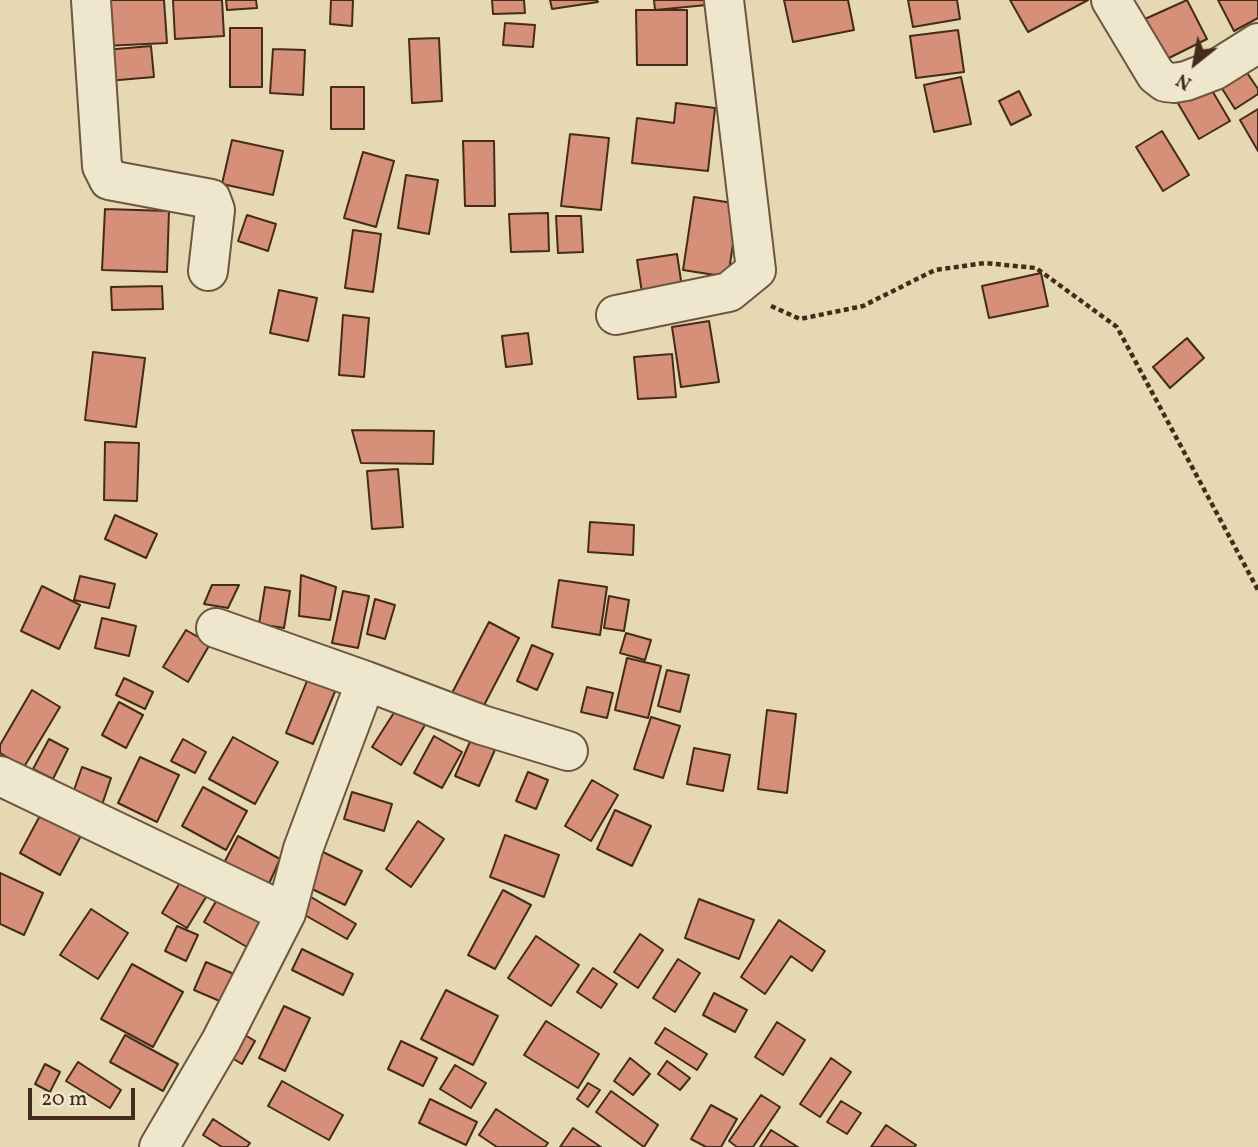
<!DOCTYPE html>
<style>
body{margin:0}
#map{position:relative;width:1258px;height:1147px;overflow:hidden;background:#e5d8b2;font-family:Vollkorn,serif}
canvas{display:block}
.north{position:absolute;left:1160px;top:28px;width:70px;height:70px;-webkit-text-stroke:5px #eee6cd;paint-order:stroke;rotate:211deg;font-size:19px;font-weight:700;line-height:28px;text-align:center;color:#452b19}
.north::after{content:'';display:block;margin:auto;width:24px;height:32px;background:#452b19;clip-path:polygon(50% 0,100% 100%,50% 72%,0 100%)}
.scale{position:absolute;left:28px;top:1088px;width:107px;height:32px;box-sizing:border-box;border:4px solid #452b19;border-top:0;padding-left:9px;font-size:21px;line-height:24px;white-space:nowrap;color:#452b19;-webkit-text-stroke:5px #eee6cd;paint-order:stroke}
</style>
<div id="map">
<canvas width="1258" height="1147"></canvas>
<div class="north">N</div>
<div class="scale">20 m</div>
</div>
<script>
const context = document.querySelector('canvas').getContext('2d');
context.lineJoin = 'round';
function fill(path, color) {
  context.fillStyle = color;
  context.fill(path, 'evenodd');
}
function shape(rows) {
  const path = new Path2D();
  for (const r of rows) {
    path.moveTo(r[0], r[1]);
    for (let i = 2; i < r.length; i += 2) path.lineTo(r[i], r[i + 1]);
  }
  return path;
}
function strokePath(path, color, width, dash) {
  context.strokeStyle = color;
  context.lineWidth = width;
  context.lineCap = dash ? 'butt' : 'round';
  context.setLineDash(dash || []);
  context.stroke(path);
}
const building = shape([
 [101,0,164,0,167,43,104,46,101,0],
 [173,0,222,0,224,36,175,39,173,0],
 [226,0,256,0,257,8,227,10,226,0],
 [331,0,353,0,352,26,330,24,331,0],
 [492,0,524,0,525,13,493,14,492,0],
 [550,0,597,0,598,2,552,9,550,0],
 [654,0,716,0,717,4,655,10,654,0],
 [784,0,848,0,854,30,793,42,784,0],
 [908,0,957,0,960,19,913,27,908,0],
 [1010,0,1088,0,1028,32,1010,0],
 [1187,0,1207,39,1165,60,1145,19,1187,0],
 [1218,0,1258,0,1258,18,1234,31,1218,0],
 [636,10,687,10,687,65,637,65,636,10],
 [505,23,535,25,533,47,503,45,505,23],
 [230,28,262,28,262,87,230,87,230,28],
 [958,30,964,72,916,78,910,36,958,30],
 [439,38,442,101,412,103,409,39,439,38],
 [151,46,154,77,107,81,104,50,151,46],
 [273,49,305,50,303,95,270,93,273,49],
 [1239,61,1258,89,1258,94,1235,109,1214,76,1239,61],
 [961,77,971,124,934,132,924,85,961,77],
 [1207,82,1230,121,1199,139,1176,100,1207,82],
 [331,87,364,87,364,129,331,129,331,87],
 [1019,91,1031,115,1011,125,999,101,1019,91],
 [676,103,715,108,708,171,632,163,637,118,674,123,676,103],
 [1258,109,1258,151,1240,120,1258,109],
 [1162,131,1189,175,1163,191,1136,147,1162,131],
 [570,134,609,138,601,210,561,206,570,134],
 [232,140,283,151,273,195,222,184,232,140],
 [463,141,494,141,495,206,465,206,463,141],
 [363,152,394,161,376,227,344,218,363,152],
 [406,175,438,180,429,234,398,228,406,175],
 [694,197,739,204,728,277,683,270,694,197],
 [105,209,169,211,167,272,102,270,105,209],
 [548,213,549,251,511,252,509,214,548,213],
 [247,215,276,224,268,251,238,241,247,215],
 [556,216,581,216,583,252,558,253,556,216],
 [353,230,381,234,373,292,345,288,353,230],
 [677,254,683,294,643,299,637,260,677,254],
 [1041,273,1048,306,989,318,982,286,1041,273],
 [162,286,163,309,112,310,111,287,162,286],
 [279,290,317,298,308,341,270,333,279,290],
 [343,315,369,318,364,377,339,375,343,315],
 [709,321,719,382,681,387,672,327,709,321],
 [528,333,532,364,506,367,502,336,528,333],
 [1187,338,1204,358,1170,388,1153,367,1187,338],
 [93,352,145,358,136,427,85,420,93,352],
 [672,354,676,397,638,399,634,357,672,354],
 [352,430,434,431,433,464,361,463,352,430],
 [105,442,139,443,137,501,104,500,105,442],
 [398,469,403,527,372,529,367,471,398,469],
 [115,515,157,534,146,558,105,539,115,515],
 [590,522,634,525,633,555,588,552,590,522],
 [301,575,336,587,330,620,299,616,301,575],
 [80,576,115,584,109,608,74,600,80,576],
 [559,580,607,587,600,635,552,627,559,580],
 [212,585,239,585,228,608,204,604,212,585],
 [42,586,80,605,59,649,21,631,42,586],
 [265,587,290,591,284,628,259,624,265,587],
 [343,591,369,596,358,648,332,643,343,591],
 [609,596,629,600,624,631,604,628,609,596],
 [375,599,395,605,385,639,367,634,375,599],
 [102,618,136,626,129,656,95,648,102,618],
 [489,622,519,638,481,711,451,695,489,622],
 [186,630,210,644,188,682,163,667,186,630],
 [626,633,651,640,645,660,620,653,626,633],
 [532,645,553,654,537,690,517,681,532,645],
 [627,658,661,666,648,718,615,710,627,658],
 [667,670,689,675,680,712,658,706,667,670],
 [311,671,339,682,313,744,286,733,311,671],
 [124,678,153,692,145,709,116,695,124,678],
 [587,687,613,693,607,718,581,712,587,687],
 [32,690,60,707,24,767,0,753,0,745,32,690],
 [119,702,143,715,126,748,102,735,119,702],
 [397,708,425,725,401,765,372,747,397,708],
 [767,710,796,714,787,793,758,789,767,710],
 [651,717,680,726,663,778,634,769,651,717],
 [473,735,497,745,479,786,455,776,473,735],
 [434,736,462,752,442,788,414,773,434,736],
 [233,737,278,762,255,804,209,779,233,737],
 [49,739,68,749,53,779,33,769,49,739],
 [183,739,206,752,195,773,171,761,183,739],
 [694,748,730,755,723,791,687,784,694,748],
 [140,757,179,775,157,822,118,803,140,757],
 [82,767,111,778,102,805,73,793,82,767],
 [528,772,548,780,536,809,516,801,528,772],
 [592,780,618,795,591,841,565,826,592,780],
 [203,787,247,811,226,850,182,826,203,787],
 [352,792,392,804,384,831,344,819,352,792],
 [43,810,83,832,60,875,20,853,43,810],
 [615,810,651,826,632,866,597,849,615,810],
 [418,821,444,839,411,887,386,869,418,821],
 [505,835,559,855,544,897,490,877,505,835],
 [238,836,280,859,268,886,224,863,238,836],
 [323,852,362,871,345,905,306,886,323,852],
 [0,873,43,893,24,935,0,924,0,873],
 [185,874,211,889,187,928,162,913,185,874],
 [503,890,531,905,495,969,468,955,503,890],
 [222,891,265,916,247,947,204,922,222,891],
 [306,894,356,924,347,939,296,910,306,894],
 [699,899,754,920,739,959,685,938,699,899],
 [91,909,128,933,98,979,60,955,91,909],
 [779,920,825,951,812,971,791,956,765,994,741,977,779,920],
 [177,926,198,935,186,961,165,951,177,926],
 [640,934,663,950,638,988,614,972,640,934],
 [536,936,579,965,551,1006,508,978,536,936],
 [302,949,353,974,343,995,292,970,302,949],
 [678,959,700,973,675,1012,653,998,678,959],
 [206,962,248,980,236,1008,194,990,206,962],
 [132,964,183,992,153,1047,101,1019,132,964],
 [593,968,617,984,601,1008,577,992,593,968],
 [446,990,498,1016,473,1065,421,1039,446,990],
 [714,993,747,1010,735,1032,703,1015,714,993],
 [284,1006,310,1018,285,1071,259,1058,284,1006],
 [546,1021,599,1054,578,1088,524,1055,546,1021],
 [777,1022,805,1040,783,1075,755,1057,777,1022],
 [665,1028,707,1054,697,1070,655,1043,665,1028],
 [235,1029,255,1041,242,1064,222,1052,235,1029],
 [125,1035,178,1064,163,1091,110,1062,125,1035],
 [401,1041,437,1058,423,1086,388,1069,401,1041],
 [630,1058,650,1074,633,1095,614,1081,630,1058],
 [831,1058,851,1072,820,1117,800,1104,831,1058],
 [667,1061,690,1078,680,1090,658,1074,667,1061],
 [78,1062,121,1090,110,1108,66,1081,78,1062],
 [45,1064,60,1072,50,1092,35,1084,45,1064],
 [455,1065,486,1083,471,1108,440,1089,455,1065],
 [282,1081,343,1115,329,1140,268,1106,282,1081],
 [588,1083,600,1090,588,1107,577,1099,588,1083],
 [611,1091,658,1125,644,1147,596,1112,611,1091],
 [761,1095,780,1107,753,1147,737,1147,729,1141,761,1095],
 [430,1099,477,1122,466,1145,419,1123,430,1099],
 [841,1101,861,1113,847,1134,827,1122,841,1101],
 [711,1105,737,1119,721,1147,706,1147,691,1139,711,1105],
 [496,1109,548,1143,545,1147,497,1147,479,1135,496,1109],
 [213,1119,250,1143,247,1147,222,1147,203,1135,213,1119],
 [886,1125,916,1145,914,1147,871,1147,886,1125],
 [573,1128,601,1147,560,1147,573,1128],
 [771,1130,798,1147,760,1147,771,1130]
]);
fill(building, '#d68f78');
strokePath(building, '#452b19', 2);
const minor = shape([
 [91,0,102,166,109,180,211,199,215,210,208,271],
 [1111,0,1156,75,1165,82,1174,83,1186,81,1215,70,1258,43],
 [616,315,729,292,756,270,724,0],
 [366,681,482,725,568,751],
 [0,776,286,913],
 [159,1147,221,1041,286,913,303,849,366,681,216,628]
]);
strokePath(minor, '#6d563f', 42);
strokePath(shape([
 [771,306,800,319,863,306,935,270,985,263,1036,268,1117,327,1258,590]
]), '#452b19', 4.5, [5, 3.5]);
strokePath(minor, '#eee6cd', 38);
</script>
